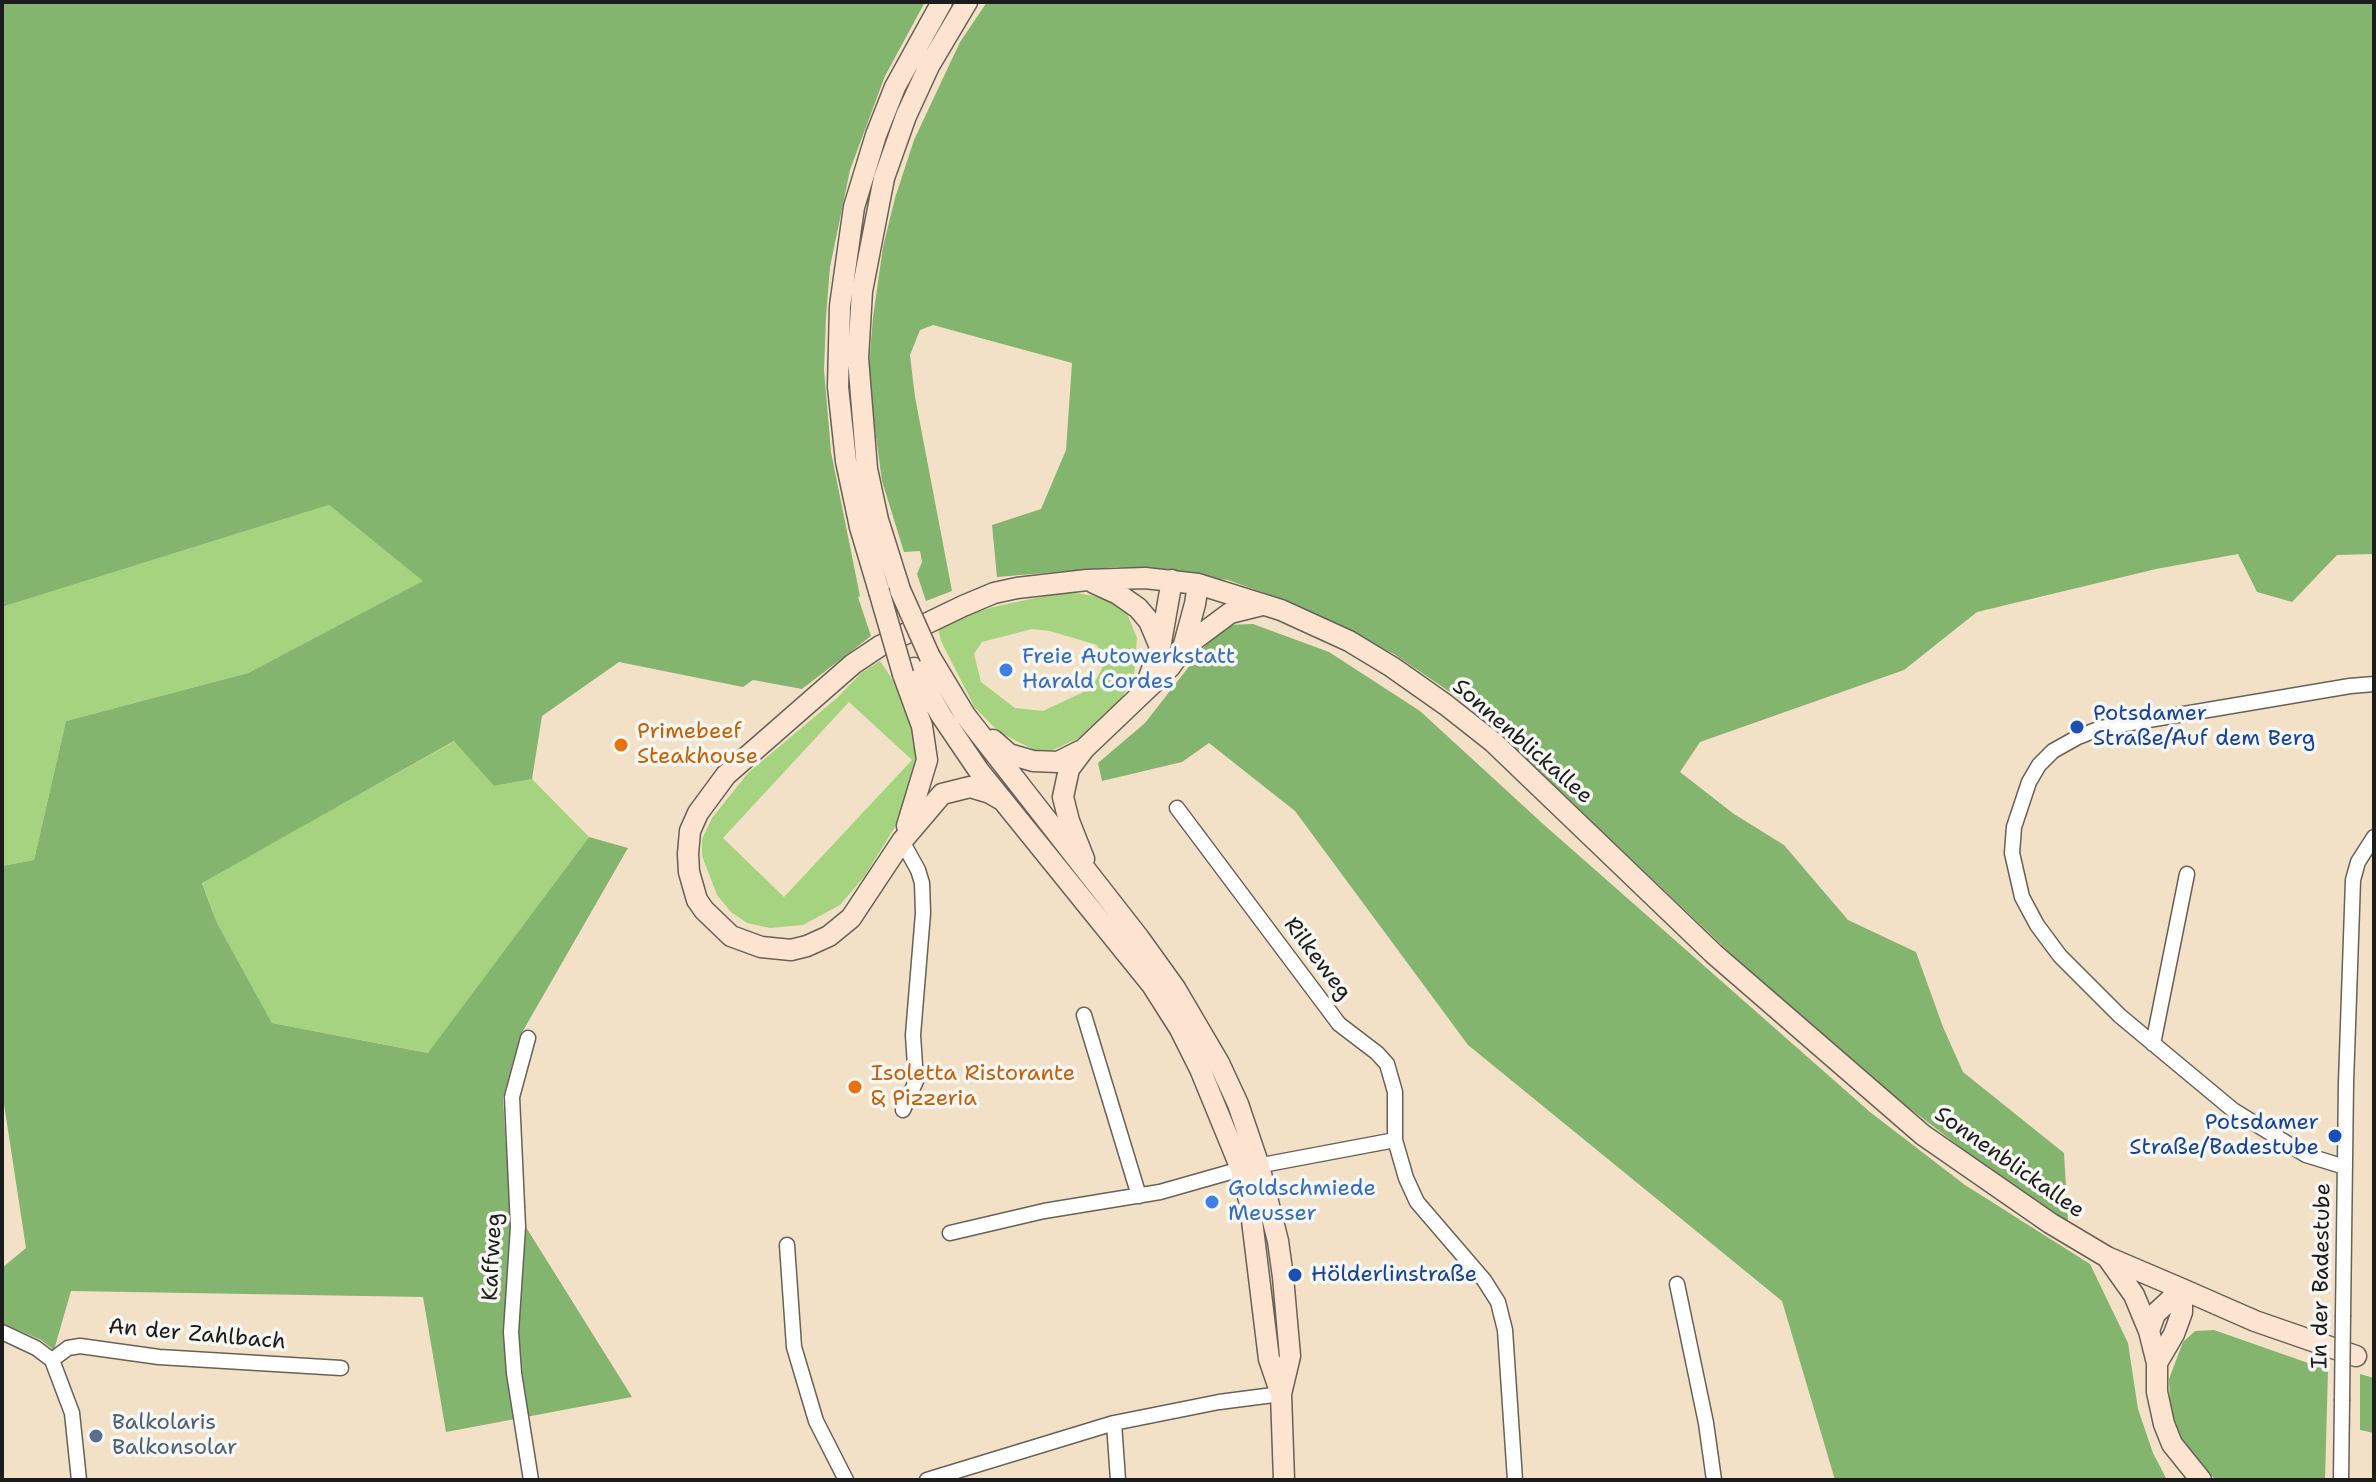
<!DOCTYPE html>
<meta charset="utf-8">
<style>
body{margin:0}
#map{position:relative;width:2376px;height:1482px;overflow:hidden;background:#f3e1c7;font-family:"Shantell Sans",sans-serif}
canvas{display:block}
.frame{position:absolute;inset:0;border:4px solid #1c1c1c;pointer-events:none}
</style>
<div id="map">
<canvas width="2376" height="1482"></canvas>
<div class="frame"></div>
</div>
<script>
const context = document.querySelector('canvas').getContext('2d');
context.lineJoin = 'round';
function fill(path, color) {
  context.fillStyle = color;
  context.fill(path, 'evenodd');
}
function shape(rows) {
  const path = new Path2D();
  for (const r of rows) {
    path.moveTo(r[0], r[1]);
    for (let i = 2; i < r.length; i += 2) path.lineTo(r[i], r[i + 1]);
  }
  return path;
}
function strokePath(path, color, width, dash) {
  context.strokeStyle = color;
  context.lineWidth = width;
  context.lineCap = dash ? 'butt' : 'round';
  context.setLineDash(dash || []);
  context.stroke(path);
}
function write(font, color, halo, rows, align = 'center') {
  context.font = font + ' "Shantell Sans",sans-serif';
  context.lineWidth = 7;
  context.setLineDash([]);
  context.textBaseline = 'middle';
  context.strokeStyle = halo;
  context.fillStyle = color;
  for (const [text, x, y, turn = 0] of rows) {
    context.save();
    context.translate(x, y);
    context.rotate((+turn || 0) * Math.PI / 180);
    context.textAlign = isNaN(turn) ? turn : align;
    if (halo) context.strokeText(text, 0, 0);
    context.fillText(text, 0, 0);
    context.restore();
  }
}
fill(shape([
 [329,505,424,581,248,673,66,721,34,860,2,866,2,607],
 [1076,593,1107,598,1126,611,1137,638,1134,676,1114,712,1081,737,1053,750,1034,750,999,732,975,708,941,641,937,625,993,607,1054,594],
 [1032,629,1050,631,1097,645,1105,662,1092,688,1043,711,1015,708,981,682,974,654,982,642],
 [880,661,901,692,915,731,918,761,907,800,895,827,864,877,840,905,803,925,770,928,747,923,731,912,717,895,702,856,702,839,712,818,748,773,838,697,861,673],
 [849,702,912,760,784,897,723,838],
 [455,741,494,786,532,779,589,837,429,1053,272,1023,216,921,202,882]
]), '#a6d380');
fill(shape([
 [2,2,925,2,885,76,850,170,830,267,826,317,824,370,831,452,860,596,858,597,871,636,802,689,753,680,743,687,619,662,542,716,532,779,494,786,454,741,202,883,216,921,272,1023,428,1053,589,837,628,848,520,1036,503,1098,511,1225,524,1224,632,1397,446,1432,423,1297,71,1291,54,1350,41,1340,2,1323,2,1268,26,1248,2,1091,2,866,34,860,66,721,248,673,423,581,329,505,2,607],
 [987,2,2374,2,2374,554,2337,555,2292,602,2257,592,2238,554,2156,569,1977,612,1904,670,1700,742,1680,772,1734,814,1784,845,1848,920,1916,952,1943,1027,1963,1072,2064,1153,2068,1222,1976,1159,1875,1082,1745,967,1469,705,1394,654,1276,597,1228,580,1116,567,997,577,992,525,1041,509,1066,450,1072,363,933,325,920,330,910,355,915,397,952,591,926,601,917,574,922,562,920,551,904,552,882,481,868,378,873,317,883,247,895,198,914,140,960,42],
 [1253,624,1329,652,1420,711,1542,823,1870,1112,1965,1185,2090,1264,2128,1343,2138,1409,2153,1453,2167,1480,1835,1480,1782,1301,1468,1045,1295,811,1209,743,1182,762,1102,781,1098,763,1145,723,1212,637,1228,625],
 [2214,1330,2328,1370,2325,1480,2216,1480,2197,1462,2181,1441,2170,1412,2169,1379,2183,1342,2195,1331],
 [2360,1374,2374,1378,2374,1433,2360,1430]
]), '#84b56e');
const minor = shape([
 [1177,808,1339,1024,1377,1053,1387,1064,1395,1092,1395,1140,1406,1178,1417,1202,1484,1280,1498,1302,1505,1330,1515,1480],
 [902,841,918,870,922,883,923,913,913,1035,916,1081,903,1110],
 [1084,1015,1139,1196],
 [528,1038,512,1097,518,1227,511,1332,514,1373,531,1480],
 [2153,1044,2187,874],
 [2345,1167,2306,1155,2233,1110,2120,1016,2060,956,2037,925,2022,897,2012,853,2014,827,2029,782,2039,765,2053,751,2078,737,2101,728,2350,686,2374,684],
 [950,1233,1044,1211,1160,1192,1241,1169,1395,1140],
 [787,1245,794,1347,816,1421,846,1480],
 [1677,1284,1706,1423,1714,1480],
 [2343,1315,2346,1083,2353,880,2358,862,2374,837],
 [2,1332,36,1348,52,1360,72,1413,79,1480],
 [52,1360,68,1348,80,1346,159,1357,341,1368],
 [1114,1423,1118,1480],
 [927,1480,1114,1423,1219,1402,1281,1394],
 [2341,1480,2342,1401]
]);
const secondary = shape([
 [1094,583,1118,594,1138,608,1149,621,1160,647],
 [900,590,878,520,867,469,858,358,862,291,884,178,906,116,929,66,967,2],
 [879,591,860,527,846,461,838,387,840,306,854,207,876,135,895,87,942,2],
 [1183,648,1230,613,1262,605],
 [930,657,965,715,1139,938,1175,988,1219,1063,1238,1104,1259,1166,1278,1241,1283,1277,1290,1356,1281,1394,1284,1480],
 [914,668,941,715,979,771,1152,985,1180,1029,1200,1069,1241,1169,1250,1204,1269,1359,1281,1394],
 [903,674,922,726,927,760,907,826],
 [1146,685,1160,648,1172,580],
 [993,740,1009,754,1033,761,1058,762,1080,751],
 [1002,800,990,793,970,787,942,794,902,841,851,918,829,936,807,946,791,950,761,947,731,936,704,910,697,900,689,872,688,854,690,831,698,813,726,775,853,664,880,646,963,606,994,593,1017,588,1087,580,1145,578,1198,584,1281,610,1349,641,1392,667,1446,705,1493,742,1714,954,1923,1135,2050,1223,2107,1257,2182,1289,2255,1321,2356,1356],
 [1084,859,1069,821,1063,797,1069,769,1084,749,1170,667,1183,648,1195,604,1198,584],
 [2107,1257,2134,1295,2149,1331,2157,1363,2157,1392,2164,1424,2172,1444,2201,1480],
 [2149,1331,2155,1314,2182,1289],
 [2157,1363,2174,1334,2182,1312,2182,1289]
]);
strokePath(minor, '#676158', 17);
strokePath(secondary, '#676158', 23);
strokePath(minor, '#fff', 14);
strokePath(secondary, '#fde4d1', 20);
const minorBridge = shape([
 [2342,1401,2343,1315]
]);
const secondaryBridge = shape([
 [900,590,930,657],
 [879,591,903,674]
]);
strokePath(minorBridge, '#676158', 17, []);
strokePath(secondaryBridge, '#676158', 23, []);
strokePath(minorBridge, '#fff', 14);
strokePath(secondaryBridge, '#fde4d1', 20);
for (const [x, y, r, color] of [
 [1006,670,8,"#3f7fe0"],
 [2077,727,8,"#1a4fb4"],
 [621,745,8,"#e8710a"],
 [855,1087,8,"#e8710a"],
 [2335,1136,8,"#1a4fb4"],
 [1212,1202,8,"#3f7fe0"],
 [1295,1275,8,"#1a4fb4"],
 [96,1436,8,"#5c6f8a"]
]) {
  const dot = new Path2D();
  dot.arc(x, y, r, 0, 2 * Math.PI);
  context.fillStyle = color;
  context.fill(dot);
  strokePath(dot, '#f6f6f2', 3);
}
write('22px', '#366cbe', '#f6f6f2', [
 ["Freie Autowerkstatt",1022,657],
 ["Harald Cordes",1022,682],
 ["Goldschmiede",1228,1189],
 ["Meusser",1228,1214]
], 'left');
write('22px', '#164399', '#f6f6f2', [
 ["Potsdamer",2093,714],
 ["Straße/Auf dem Berg",2093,739],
 ["Potsdamer",2319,1123,"right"],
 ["Straße/Badestube",2319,1148,"right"],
 ["Hölderlinstraße",1311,1275]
], 'left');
write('22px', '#c56008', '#f6f6f2', [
 ["Primebeef",637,732],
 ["Steakhouse",637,757],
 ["Isoletta Ristorante",871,1074],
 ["& Pizzeria",871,1099]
], 'left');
write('22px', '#1c1c1c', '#f6f6f2', [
 ["Sonnenblickallee",1522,742,41],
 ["Rilkeweg",1317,959,53],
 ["Sonnenblickallee",2009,1163,35],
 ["Kaffweg",493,1257,-87],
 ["In der Badestube",2322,1276,-89],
 ["An der Zahlbach",197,1335,5]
]);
write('22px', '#4e5e75', '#f6f6f2', [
 ["Balkolaris",112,1423],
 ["Balkonsolar",112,1448]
], 'left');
</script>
